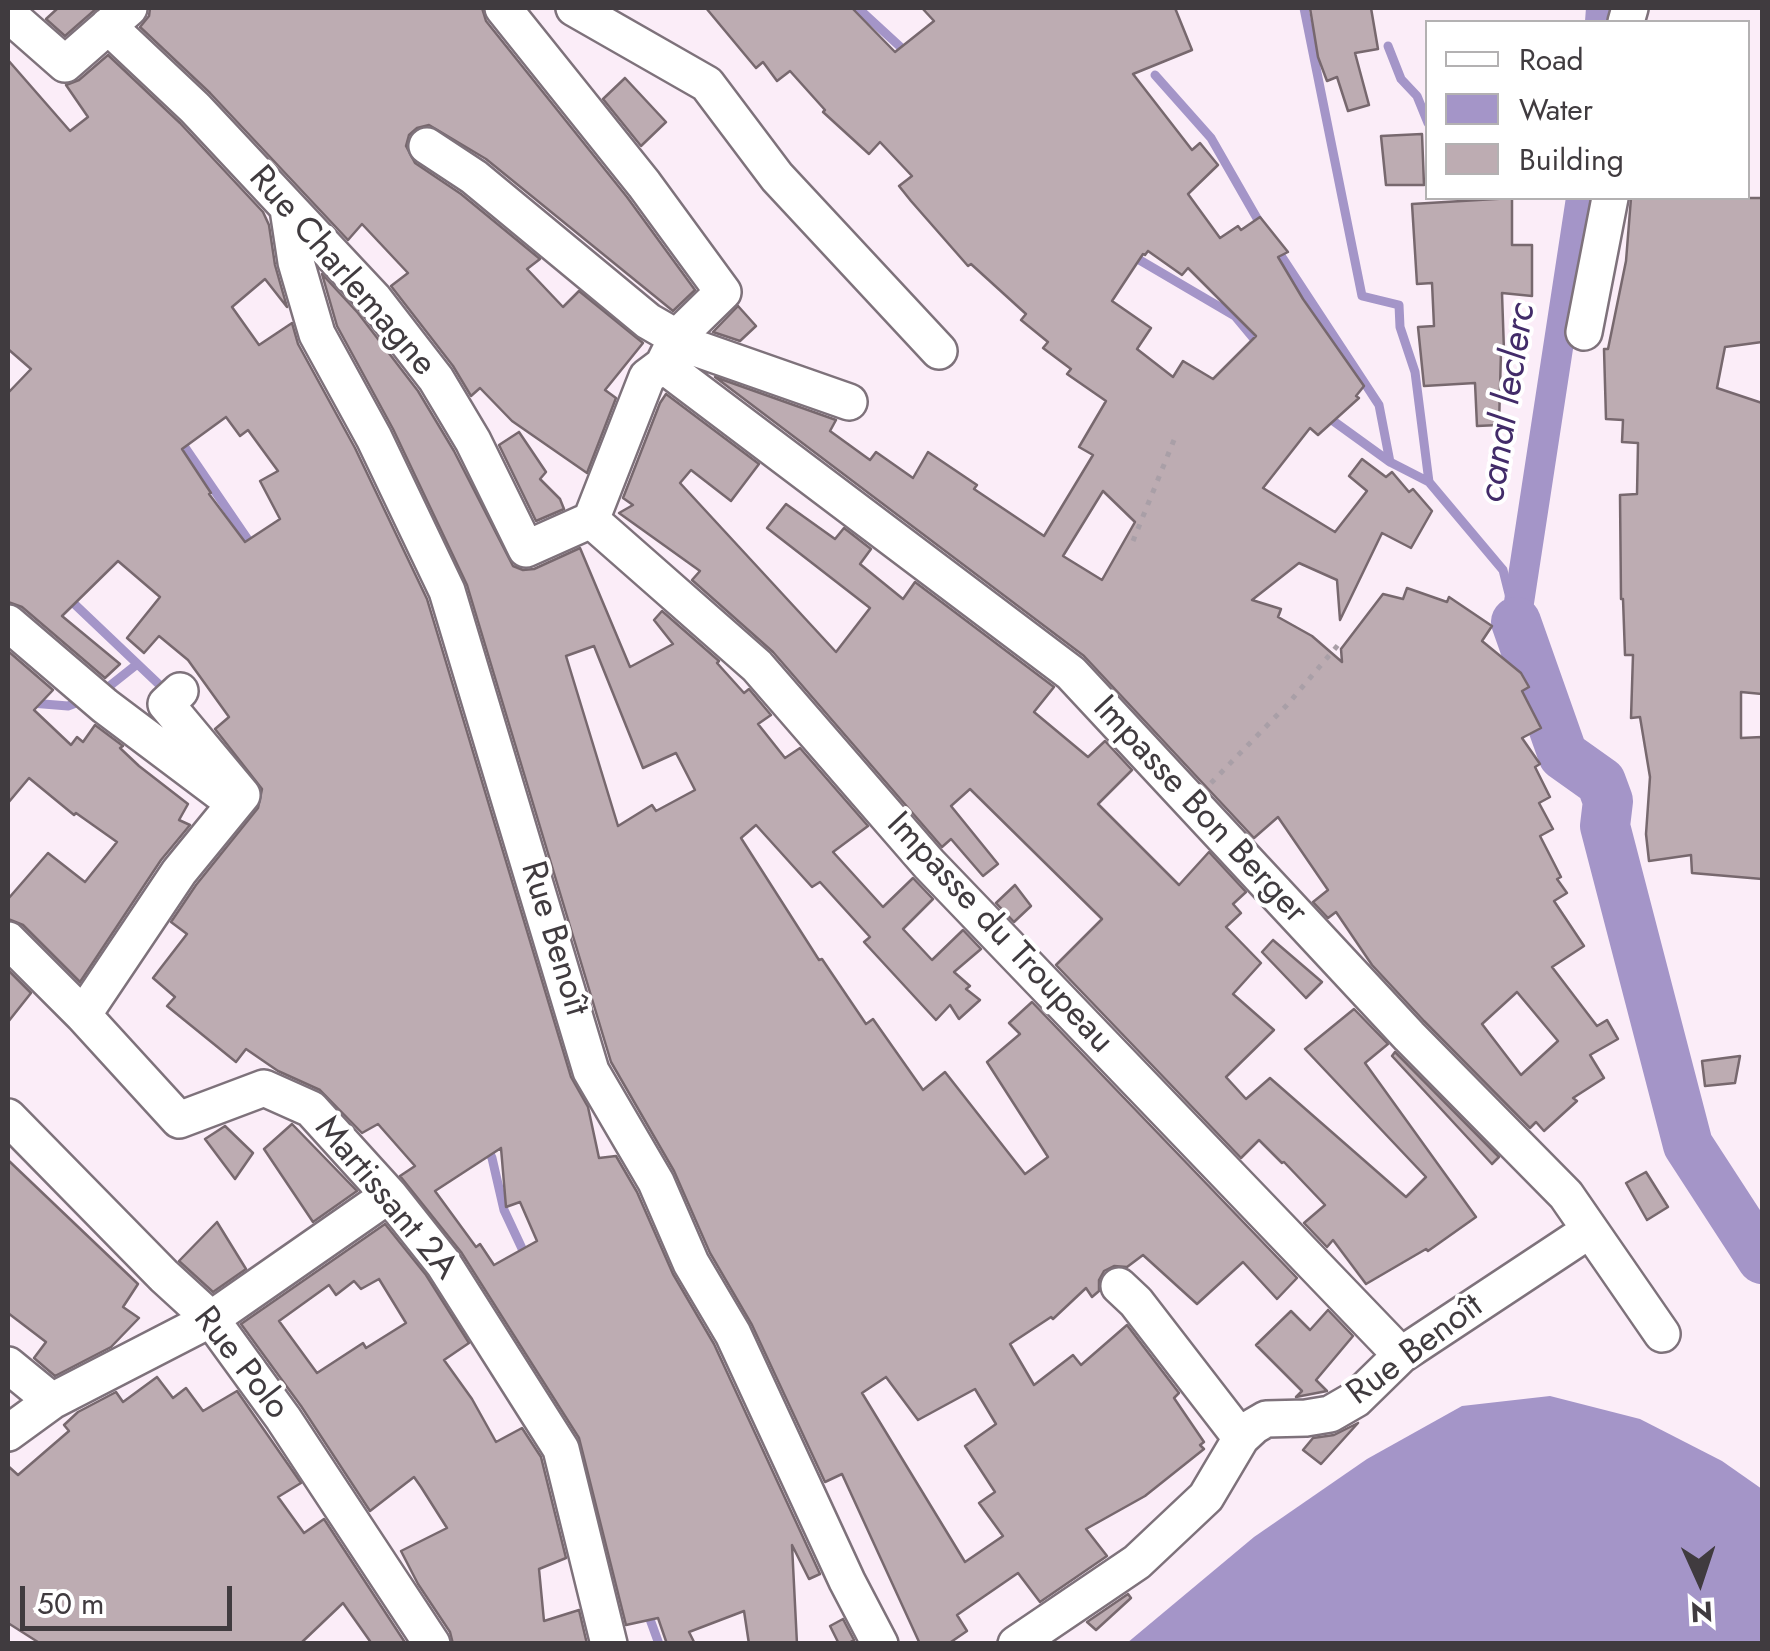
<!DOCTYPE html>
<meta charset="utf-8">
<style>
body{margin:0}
#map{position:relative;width:1770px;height:1651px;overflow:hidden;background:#fbedf8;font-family:Jost,sans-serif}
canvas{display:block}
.frame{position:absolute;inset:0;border:10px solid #403b3f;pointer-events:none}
.legend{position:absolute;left:1425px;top:20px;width:325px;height:180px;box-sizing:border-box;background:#fff;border:2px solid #b3b1b2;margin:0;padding:12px 18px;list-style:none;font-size:30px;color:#403b3f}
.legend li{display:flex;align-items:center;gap:20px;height:50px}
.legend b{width:50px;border:2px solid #b3b1b2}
.north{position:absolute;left:1650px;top:1531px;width:100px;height:100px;-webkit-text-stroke:8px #fff;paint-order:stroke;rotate:177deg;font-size:28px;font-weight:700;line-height:40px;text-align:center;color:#403b3f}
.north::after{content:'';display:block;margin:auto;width:35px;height:45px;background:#403b3f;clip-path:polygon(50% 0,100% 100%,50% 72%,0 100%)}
.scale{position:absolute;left:20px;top:1586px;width:212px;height:45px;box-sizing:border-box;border:5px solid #403b3f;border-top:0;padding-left:12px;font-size:30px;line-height:35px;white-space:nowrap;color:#403b3f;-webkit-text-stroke:8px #fff;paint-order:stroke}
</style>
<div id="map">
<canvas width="1770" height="1651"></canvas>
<div class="frame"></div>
<ul class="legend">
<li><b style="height:12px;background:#fff"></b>Road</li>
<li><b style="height:28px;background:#a495c8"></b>Water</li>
<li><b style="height:28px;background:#bdacb2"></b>Building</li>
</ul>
<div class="north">N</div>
<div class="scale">50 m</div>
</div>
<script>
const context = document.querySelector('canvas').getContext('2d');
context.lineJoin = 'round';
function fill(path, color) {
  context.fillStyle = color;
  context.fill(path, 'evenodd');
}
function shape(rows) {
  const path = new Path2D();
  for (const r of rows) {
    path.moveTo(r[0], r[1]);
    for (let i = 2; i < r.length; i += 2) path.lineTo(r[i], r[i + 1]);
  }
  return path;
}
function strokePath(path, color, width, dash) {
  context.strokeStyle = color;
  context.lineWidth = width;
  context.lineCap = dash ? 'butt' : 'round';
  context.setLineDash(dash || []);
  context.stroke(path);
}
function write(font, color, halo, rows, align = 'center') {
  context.font = font + ' Jost,sans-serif';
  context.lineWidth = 8;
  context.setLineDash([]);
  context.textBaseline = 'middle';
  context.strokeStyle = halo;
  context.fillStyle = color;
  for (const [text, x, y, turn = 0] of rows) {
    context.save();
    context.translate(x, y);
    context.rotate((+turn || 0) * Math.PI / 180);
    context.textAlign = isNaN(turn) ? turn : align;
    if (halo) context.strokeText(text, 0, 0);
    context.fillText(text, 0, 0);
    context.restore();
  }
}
fill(shape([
 [1550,1396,1640,1419,1722,1461,1762,1489,1762,1643,1127,1643,1254,1537,1367,1459,1462,1406]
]), '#a495c8');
strokePath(shape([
 [858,8,907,53],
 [1304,8,1362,296,1399,305,1400,327,1415,372,1429,482],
 [1388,46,1401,79,1417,96,1428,123],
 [1155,75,1211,138,1262,227],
 [1276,248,1379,405,1390,462,1429,482,1503,570,1516,622],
 [1131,255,1235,316,1260,346],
 [1325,415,1390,462],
 [180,440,253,547],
 [66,596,167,692],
 [102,692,136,665],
 [31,703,68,706,84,700],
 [486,1145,492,1158,504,1210,526,1257],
 [647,1611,659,1644]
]), '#a495c8', 9);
strokePath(shape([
 [1600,22,1601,8],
 [1516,622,1581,198]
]), '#a495c8', 30);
strokePath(shape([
 [1516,622,1563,755,1601,782,1608,801,1605,826,1688,1145,1762,1259]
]), '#a495c8', 50);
const building = shape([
 [58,8,97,8,65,36,46,19,58,8],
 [150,8,482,8,486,21,627,197,695,290,673,311,486,159,429,125,417,128,409,135,406,146,415,163,461,194,540,259,527,269,563,307,579,291,643,343,605,390,616,398,587,473,512,421,480,388,471,396,453,366,391,286,408,273,362,224,348,240,210,93,140,27,149,16,150,8],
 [706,8,852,8,895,52,934,21,922,8,1175,8,1192,50,1133,74,1192,150,1200,143,1218,165,1188,194,1220,238,1238,226,1241,230,1260,217,1288,252,1278,257,1303,299,1364,386,1356,396,1359,398,1318,435,1310,428,1263,488,1335,532,1367,491,1349,476,1362,459,1386,477,1392,472,1409,492,1413,489,1432,511,1411,548,1382,533,1340,620,1337,580,1299,563,1252,600,1281,609,1278,617,1312,636,1342,662,1341,649,1383,594,1403,599,1407,588,1447,602,1449,597,1492,626,1482,641,1521,673,1529,687,1522,691,1541,728,1522,738,1540,764,1535,767,1550,797,1539,803,1553,829,1540,836,1561,877,1557,879,1567,893,1554,901,1584,946,1552,967,1597,1026,1607,1020,1618,1039,1590,1055,1604,1078,1573,1098,1577,1101,1544,1131,1536,1122,1530,1128,1424,1021,1372,965,1336,912,1328,918,1313,902,1328,890,1278,817,1254,838,1084,656,715,377,836,420,830,431,870,460,876,452,913,478,928,452,977,485,974,489,1044,536,1093,455,1079,447,1106,401,1067,374,1071,369,1043,348,1048,342,1021,320,1026,314,971,264,968,266,911,201,899,186,912,176,880,142,869,154,823,112,825,110,790,71,777,81,763,62,756,68,706,8],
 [1148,251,1182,275,1188,268,1256,336,1213,379,1183,361,1173,377,1137,349,1151,328,1112,301,1143,254,1145,255,1148,251],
 [1103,491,1135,522,1102,580,1063,556,1103,491],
 [1517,992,1558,1041,1521,1075,1482,1024,1517,992],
 [1310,8,1371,8,1378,49,1355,53,1369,105,1348,111,1337,77,1327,81,1318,57,1310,8],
 [108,55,180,123,263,212,269,225,275,265,287,307,265,279,232,307,259,345,292,323,298,344,355,448,427,599,571,1077,588,1107,599,1158,616,1156,637,1192,673,1274,714,1344,820,1574,809,1579,792,1545,797,1644,749,1644,744,1611,689,1632,695,1644,667,1644,658,1618,626,1625,579,1438,461,1252,400,1176,415,1166,378,1124,362,1133,320,1090,278,1071,246,1049,236,1062,167,1006,175,997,153,978,187,934,171,922,196,885,258,808,262,789,215,729,229,717,188,660,159,636,144,653,127,638,160,597,118,561,62,616,120,664,105,678,22,607,8,602,8,393,31,369,8,349,8,60,70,131,88,117,66,85,79,80,108,55],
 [226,417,240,436,248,430,278,471,260,481,280,519,245,542,209,494,211,493,182,449,226,417],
 [501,1148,506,1207,520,1202,537,1241,494,1265,480,1244,476,1247,435,1191,501,1148],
 [625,78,666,122,641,146,603,99,625,78],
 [1422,134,1424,185,1386,185,1381,136,1422,134],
 [1512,198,1512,245,1532,245,1532,296,1502,293,1504,351,1501,351,1499,425,1477,426,1475,383,1424,386,1418,327,1434,326,1432,283,1417,284,1412,204,1512,198],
 [1631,198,1762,198,1762,342,1725,347,1717,388,1762,403,1762,694,1741,692,1741,738,1762,737,1762,879,1692,873,1691,855,1649,861,1646,834,1650,777,1640,717,1631,718,1633,655,1625,655,1623,599,1621,599,1620,495,1637,494,1638,443,1622,442,1623,420,1606,419,1604,349,1608,349,1626,261,1631,198],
 [322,274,358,313,418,391,454,451,513,566,523,570,534,569,580,548,630,667,673,644,654,620,662,611,719,661,717,663,744,693,749,689,771,715,758,724,785,758,800,748,868,826,833,852,883,907,913,878,933,899,903,929,932,960,963,930,981,949,954,972,970,986,966,989,980,1000,959,1019,950,1005,936,1020,864,942,870,937,820,882,812,887,756,825,741,838,819,960,822,959,866,1024,873,1019,923,1090,945,1072,1025,1174,1048,1157,987,1062,1020,1034,1009,1023,1032,1002,1297,1278,1277,1299,1243,1262,1197,1304,1143,1255,1127,1267,1114,1266,1104,1271,1099,1280,1099,1291,1092,1297,1086,1288,1053,1319,1051,1317,1010,1344,1034,1385,1073,1355,1081,1365,1127,1325,1179,1393,1174,1398,1204,1442,1200,1445,1204,1449,1145,1496,1086,1529,1107,1556,1040,1602,1018,1573,957,1615,967,1631,948,1644,920,1644,842,1474,825,1482,752,1325,710,1253,674,1171,611,1062,467,585,393,429,337,326,322,274],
 [594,646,643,768,676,753,695,790,656,811,652,805,618,826,566,656,594,646],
 [886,1377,918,1420,975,1389,996,1424,965,1446,995,1492,979,1503,1003,1536,965,1562,862,1393,886,1377],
 [738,306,756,326,740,341,713,332,738,306],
 [666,394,759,464,731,501,691,470,680,483,836,652,870,608,767,528,786,504,835,539,844,528,871,549,860,564,903,599,915,582,1054,687,1034,712,1088,757,1105,741,1132,770,1098,804,1179,885,1209,852,1246,892,1233,904,1241,913,1226,927,1261,963,1233,994,1274,1030,1226,1077,1246,1099,1270,1078,1406,1197,1426,1177,1305,1049,1354,1009,1388,1044,1365,1063,1476,1217,1428,1251,1426,1249,1366,1284,1333,1240,1327,1247,1304,1223,1325,1205,1284,1162,1282,1163,1259,1140,1241,1158,1056,965,1102,919,970,789,951,806,998,864,983,876,951,839,942,847,773,652,692,580,700,571,619,513,633,505,623,498,660,403,666,394],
 [519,432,546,472,540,479,560,499,564,509,536,521,499,445,519,432],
 [8,651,53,690,34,710,71,745,77,737,83,742,95,725,123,746,120,748,139,766,188,804,179,820,190,825,161,860,80,982,23,925,8,919,8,899,48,853,85,882,117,842,76,813,74,815,29,778,8,803,8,651],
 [1015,885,1031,906,1014,922,996,903,1015,885],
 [1273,940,1322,982,1306,998,1262,952,1273,940],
 [8,970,31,993,8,1022,8,970],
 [1395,1052,1499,1157,1492,1164,1392,1056,1395,1052],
 [1740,1056,1735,1083,1705,1086,1702,1061,1740,1056],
 [292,1124,357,1191,313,1222,264,1149,292,1124],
 [225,1126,253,1153,235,1179,205,1139,225,1126],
 [8,1160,138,1284,123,1307,139,1318,111,1347,55,1376,34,1358,46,1342,8,1313,8,1160],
 [1646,1172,1668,1207,1647,1220,1626,1183,1646,1172],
 [217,1222,246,1269,213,1292,179,1261,217,1222],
 [385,1224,426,1275,469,1343,444,1360,472,1399,496,1442,522,1428,541,1457,566,1558,539,1569,544,1621,579,1610,587,1644,453,1644,450,1632,418,1584,401,1551,447,1528,421,1487,414,1477,370,1511,301,1406,241,1324,385,1224],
 [379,1279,406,1323,366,1348,363,1343,317,1373,279,1321,329,1285,336,1295,354,1281,361,1289,379,1279],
 [1328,1310,1353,1336,1316,1380,1327,1391,1296,1397,1302,1391,1256,1345,1291,1311,1310,1330,1328,1310],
 [157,1377,173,1398,186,1388,203,1411,237,1391,301,1483,278,1497,304,1533,324,1519,406,1644,372,1644,343,1603,300,1644,41,1644,8,1623,8,1466,18,1475,69,1431,64,1425,78,1412,116,1392,123,1402,157,1377],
 [1358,1423,1321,1464,1303,1450,1313,1438,1334,1435,1358,1423],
 [1128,1594,1131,1598,1096,1630,1087,1622,1128,1594],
 [843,1619,854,1640,847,1644,839,1644,830,1626,843,1619]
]);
fill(building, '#bdacb2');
strokePath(building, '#77686e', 2.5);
const minor = shape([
 [574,8,707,84,777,177,939,351],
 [8,14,65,64,129,8],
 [1626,22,1630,8],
 [108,26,195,108,374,299,436,379,473,441,526,549,591,520,647,377,663,365,677,337,723,292,644,184,503,8],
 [427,146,474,177,648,321,695,348,849,402],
 [288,209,296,262,317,334,374,438,447,591,591,1071,656,1182,691,1263,733,1334,847,1581,880,1644],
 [1584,332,1610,198],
 [663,365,1071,673,1409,1036,1566,1195,1662,1334],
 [591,520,757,666,929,864,1401,1355],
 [8,623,105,706,222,794],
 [8,940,83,1015,179,1120,264,1088,311,1109,389,1195,443,1263,561,1449,609,1644],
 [83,1015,179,872,242,795,166,704,180,691],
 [8,1117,164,1276,211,1319,283,1418,432,1644],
 [1119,1286,1136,1302,1241,1438],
 [8,1365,52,1401],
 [8,1433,52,1401,211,1319,389,1195],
 [1016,1644,1137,1562,1206,1497,1241,1438,1254,1426,1266,1419,1306,1418,1330,1414,1356,1399,1401,1355,1590,1230]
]);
strokePath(minor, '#7e727b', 40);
strokePath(shape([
 [1133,541,1174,440],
 [1211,783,1287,705,1338,645]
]), '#a99fa7', 5, [5, 8]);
strokePath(minor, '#fff', 35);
write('35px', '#403b3f', '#fff', [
 ["Rue Charlemagne",341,272,49],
 ["Impasse Bon Berger",1199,811,47],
 ["Impasse du Troupeau",999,934,47],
 ["Rue Benoît",553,939,73],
 ["Martissant 2A",385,1199,50],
 ["Rue Benoît",1416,1351,-37],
 ["Rue Polo",240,1364,52]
]);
write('italic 38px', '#422b69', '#fff', [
 ["canal leclerc",1509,403,-81]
]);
</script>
